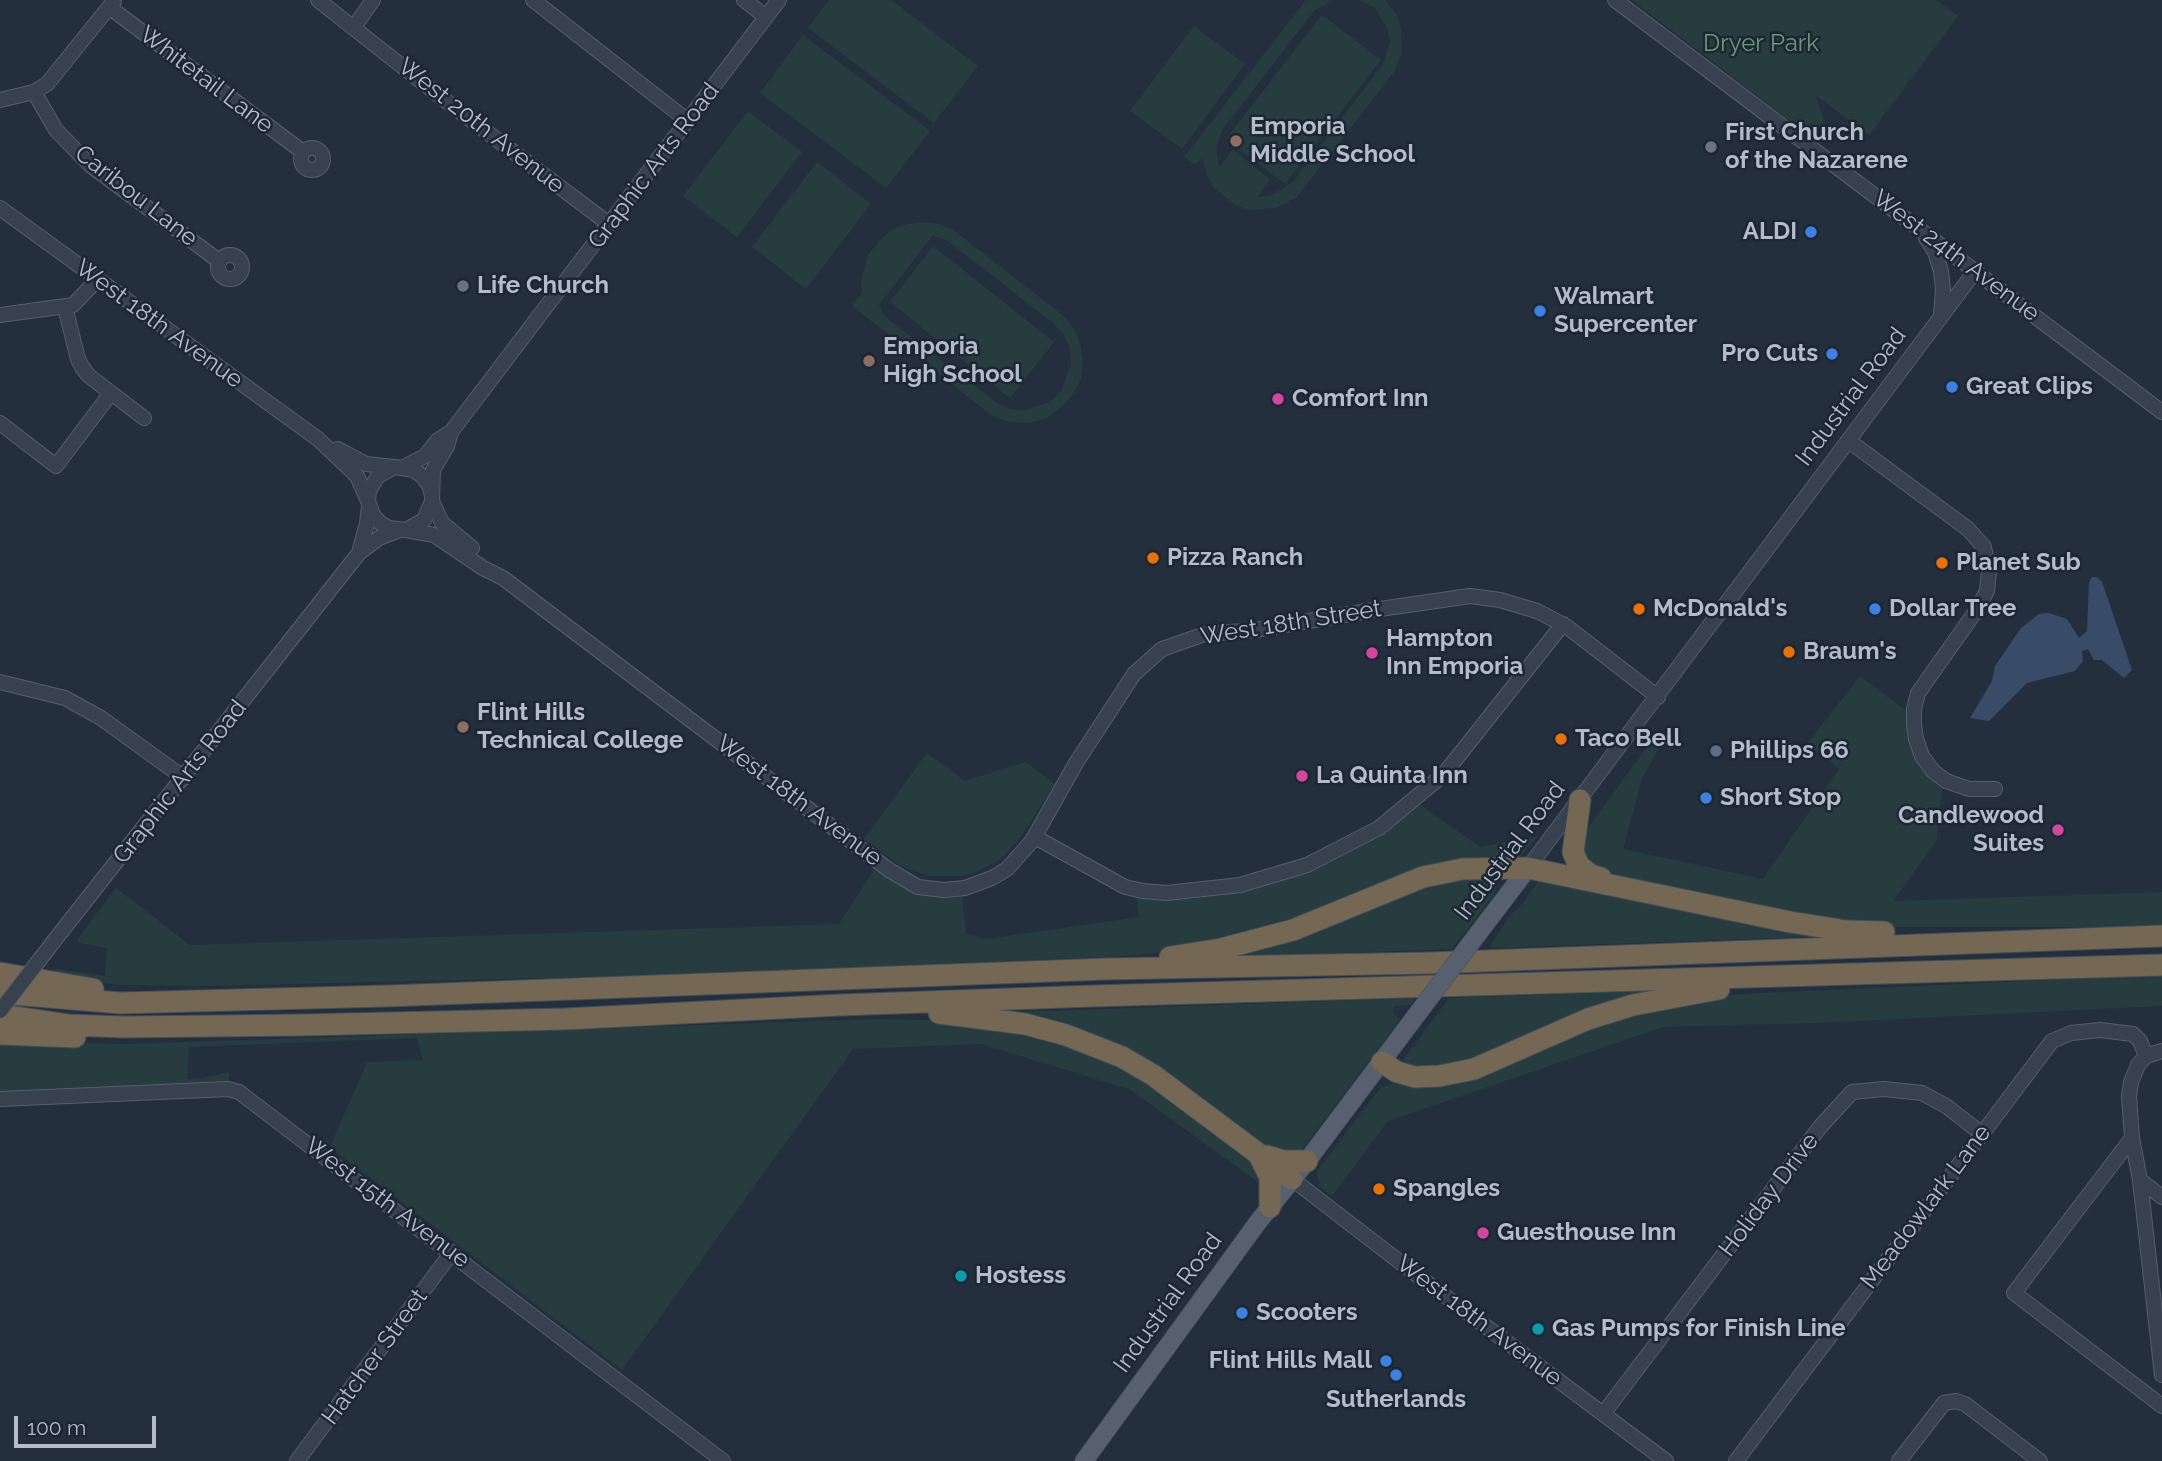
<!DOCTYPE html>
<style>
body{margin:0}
#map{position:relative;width:2162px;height:1461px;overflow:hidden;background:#242f3e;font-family:Raleway,sans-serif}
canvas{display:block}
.scale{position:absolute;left:14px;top:1416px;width:142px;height:32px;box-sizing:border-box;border:4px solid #b4bcc9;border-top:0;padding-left:9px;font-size:21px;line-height:24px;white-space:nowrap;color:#b4bcc9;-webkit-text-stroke:5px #1d2633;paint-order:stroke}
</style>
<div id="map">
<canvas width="2162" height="1461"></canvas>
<div class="scale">100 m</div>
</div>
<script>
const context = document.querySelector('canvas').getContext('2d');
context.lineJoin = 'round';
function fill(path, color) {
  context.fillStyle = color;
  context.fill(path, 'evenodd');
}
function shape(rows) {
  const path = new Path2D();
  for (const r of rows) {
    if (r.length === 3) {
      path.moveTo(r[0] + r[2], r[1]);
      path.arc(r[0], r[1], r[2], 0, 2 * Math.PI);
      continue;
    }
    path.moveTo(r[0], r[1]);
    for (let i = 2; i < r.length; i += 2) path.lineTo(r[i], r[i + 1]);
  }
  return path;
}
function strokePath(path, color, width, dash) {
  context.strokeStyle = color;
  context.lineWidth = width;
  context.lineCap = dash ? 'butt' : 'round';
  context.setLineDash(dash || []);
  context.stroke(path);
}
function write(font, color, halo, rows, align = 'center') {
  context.font = font + ' Raleway,sans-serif';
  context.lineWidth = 5;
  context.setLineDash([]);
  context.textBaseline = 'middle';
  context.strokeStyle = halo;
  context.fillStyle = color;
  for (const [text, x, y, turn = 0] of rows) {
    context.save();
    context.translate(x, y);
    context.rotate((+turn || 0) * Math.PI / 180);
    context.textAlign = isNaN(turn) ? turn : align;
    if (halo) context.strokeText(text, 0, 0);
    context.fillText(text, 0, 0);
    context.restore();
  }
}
fill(shape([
 [829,0,891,0,978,66,934,123,808,28],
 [1306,0,1333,0,1314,11,1223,129,1216,147,1219,167,1233,150,1270,179,1257,197,1272,195,1293,182,1383,64,1390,41,1387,28,1375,8,1358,0,1385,0,1388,4,1397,15,1401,28,1402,53,1394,72,1296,198,1276,208,1250,210,1235,205,1213,187,1207,175,1203,160,1200,159,1195,165,1184,157],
 [1632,0,1936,0,1958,16,1869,135,1815,95,1824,119,1819,143],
 [1322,15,1381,60,1285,184,1226,139],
 [1194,26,1245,64,1182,149,1130,111],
 [803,35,930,131,886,188,760,93],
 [748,111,802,152,737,237,683,196],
 [817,162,871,204,806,289,752,247],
 [919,222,939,224,952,229,1065,317,1076,332,1081,347,1083,362,1081,378,1073,394,1062,407,1047,418,1029,423,1009,422,991,415,852,306,862,293,861,280,868,255,879,241,889,232,904,225],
 [933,235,948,241,1053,323,1063,334,1070,349,1071,365,1061,391,1050,402,1025,410,1010,409,998,404,889,320,882,313,879,305],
 [933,246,1054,342,1010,398,890,302],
 [1860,676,1909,713,1942,787,1937,840,1893,901,2162,892,2162,927,1874,927,1791,916,1597,870,1581,856,1584,834,1658,731,1666,737,1643,776,1623,849,1763,879,1839,769,1807,744],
 [927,753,965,781,1026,762,1055,784,1020,838,1001,859,974,873,959,876,929,876,899,865,864,839],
 [1420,805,1480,847,1538,837,1517,860,1182,950,1125,956,675,975,203,986,121,985,50,977,56,969,105,976,107,948,80,943,77,940,116,888,190,945,839,924,874,870,903,886,962,894,966,934,986,939,1139,917,1136,895,1168,899,1192,899,1259,887,1332,861,1359,847],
 [1543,875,1808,931,1809,937,1489,948,1510,915,1519,908],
 [1487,878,1496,886,1494,895,1452,949,1229,957,1437,879],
 [2162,975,2162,1006,1818,1023,1663,1027,1388,1121,1332,1196,1319,1186,1320,1183,1316,1173,1318,1170,1381,1087,1397,1082,1401,1085,1429,1085,1613,1019,1715,996,1739,994],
 [1671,990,1493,1056,1425,1073,1404,1063,1403,1060,1449,998],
 [1416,998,1411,1005,1396,1006,1394,1008,1393,1012,1400,1020,1298,1155,1263,1146,1191,1093,1019,1017,1019,1012],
 [880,1019,927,1020,1017,1029,1115,1062,1254,1157,1264,1186,1129,1089,981,1044,853,1049,622,1370,330,1147,367,1062,423,1060,417,1038,189,1047,187,1079,197,1079,229,1072,229,1082,0,1092,0,1041,123,1044]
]), '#263c3f');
fill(shape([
 [2092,577,2097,577,2102,582,2132,670,2124,678,2102,660,2094,660,2088,649,2082,651,2083,661,2075,671,2027,683,1989,721,1970,718,1992,681,1995,666,2021,628,2039,614,2049,613,2067,619,2079,638,2087,631,2089,583]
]), '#394c67');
const minor = shape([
 [318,0,455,108,609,224],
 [533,0,688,121],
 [744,0,766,17],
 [1615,0,2162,412],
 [109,7,303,152],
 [354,27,373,0],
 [34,92,56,130,90,165,219,261],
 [0,100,34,92,47,84,114,1],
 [312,159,11],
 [0,208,318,439,357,476,368,501],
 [1926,238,1935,252,1941,271,1943,290,1941,315],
 [230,267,12],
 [65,307,78,359,82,367,89,376,144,418],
 [0,315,73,305,97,280],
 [0,423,56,466,111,393],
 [1849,441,1968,529,1984,547,1989,572,1987,591,1976,611,1918,693,1914,709,1914,724,1916,739,1922,756,1933,771,1946,781,1969,789,1995,789],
 [338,449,366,464,394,467],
 [404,467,425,456,438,440,451,432,779,0],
 [432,495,429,485,422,476,414,470,395,467,378,476,369,491,368,501,373,515,380,523,389,528,406,530,424,520,432,501,433,470,447,446,451,432],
 [432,501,442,523,472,548],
 [406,530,434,535,483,568,503,578,889,870,918,887,944,890,965,888,992,878,1007,869,1032,841,1076,763,1134,674,1162,649,1205,634,1256,630,1373,610,1470,596,1500,600,1537,611,1566,626,1658,697],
 [359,553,367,523,369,507],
 [0,682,65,698,101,718,184,778],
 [1035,837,1125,887,1143,891,1167,893,1240,885,1307,865,1379,828,1444,774,1563,624],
 [1528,868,1976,270],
 [54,941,359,553,379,538,400,530],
 [2162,1051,2146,1056,2138,1065,2131,1082,2129,1096,2132,1138,2140,1180,2162,1375],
 [0,1099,228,1089,239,1092,723,1461],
 [2132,1138,2014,1293,2162,1406],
 [1292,1179,1409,1269,1666,1461],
 [2140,1180,2162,1197],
 [1603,1414,1820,1127,1852,1092,1884,1089,1922,1093,1946,1106,1981,1133],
 [297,1461,452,1252],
 [1736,1461,2052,1041,2071,1033,2100,1030,2133,1034,2140,1041,2146,1056],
 [1899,1461,1944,1403,1956,1401,1965,1404,2040,1461]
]);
const major = shape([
 [1483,927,1528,868],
 [1084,1461,1258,1222,1307,1161,1412,1021]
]);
const highway = shape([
 [1580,800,1573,852,1579,866,1591,875,1601,878],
 [1170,957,1221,949,1293,930,1423,877,1463,869,1528,868,1790,922,1847,931,1884,932],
 [0,973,93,989],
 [0,993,120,1003,387,996,1106,969,1429,963,2162,936],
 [939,1013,1025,1024,1066,1035,1122,1057,1153,1075,1292,1179],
 [0,1015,68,1025,124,1027,301,1025,565,1019,840,1005,1093,996,2162,965],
 [0,1034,75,1037],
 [1382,1062,1397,1072,1415,1077,1439,1076,1474,1069,1588,1019,1633,1005,1719,989],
 [1259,1155,1270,1177,1270,1207],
 [1267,1156,1284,1161,1307,1161]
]);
strokePath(minor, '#565f6c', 16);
strokePath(major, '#414a57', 19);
strokePath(highway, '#434c59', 23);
strokePath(minor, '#38414e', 14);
strokePath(major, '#56606e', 18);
strokePath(highway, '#746855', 21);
const minorBridge = shape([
 [0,1011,54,941]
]);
const majorBridge = shape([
 [1412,1021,1483,927]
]);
strokePath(minorBridge, '#565f6c', 16, []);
strokePath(majorBridge, '#414a57', 19, []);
strokePath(minorBridge, '#38414e', 14);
strokePath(majorBridge, '#56606e', 18);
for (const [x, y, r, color] of [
 [1236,141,7,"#8d6e63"],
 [1711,147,7,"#6b7280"],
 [1811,232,7,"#3f7fe0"],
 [463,286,7,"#6b7280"],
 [1540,311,7,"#3f7fe0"],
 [1832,354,7,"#3f7fe0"],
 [869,361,7,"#8d6e63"],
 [1952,387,7,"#3f7fe0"],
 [1278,399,7,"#d1479c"],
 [1153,558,7,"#e8710a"],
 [1942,563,7,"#e8710a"],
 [1639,609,7,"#e8710a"],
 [1875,609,7,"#3f7fe0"],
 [1789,652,7,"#e8710a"],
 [1372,653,7,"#d1479c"],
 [463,727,7,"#8d6e63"],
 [1561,739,7,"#e8710a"],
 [1716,751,7,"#5c6f8a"],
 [1302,776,7,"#d1479c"],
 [1706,798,7,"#3f7fe0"],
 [2058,830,7,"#d1479c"],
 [1379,1189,7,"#e8710a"],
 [1483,1233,7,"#d1479c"],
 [961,1276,7,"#0f9aa8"],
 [1242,1313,7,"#3f7fe0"],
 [1538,1329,7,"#0f9aa8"],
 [1386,1361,7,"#3f7fe0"],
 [1396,1375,7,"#3f7fe0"]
]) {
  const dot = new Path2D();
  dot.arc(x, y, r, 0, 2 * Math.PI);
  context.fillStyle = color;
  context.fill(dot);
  strokePath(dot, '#1d2633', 2.5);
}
write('24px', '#6b9a76', '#1d2633', [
 ["Dryer Park",1761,44]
]);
write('24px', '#b4bcc9', '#1d2633', [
 ["Whitetail Lane",206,80,37],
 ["West 20th Avenue",481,126,38],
 ["Graphic Arts Road",654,166,-53],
 ["Caribou Lane",136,196,38],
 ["West 24th Avenue",1956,256,37],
 ["West 18th Avenue",159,324,36],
 ["Industrial Road",1851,397,-53],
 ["West 18th Street",1291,623,-9],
 ["Graphic Arts Road",180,782,-52],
 ["West 18th Avenue",799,801,37],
 ["Industrial Road",1510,851,-53],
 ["Holiday Drive",1769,1195,-53],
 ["West 15th Avenue",387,1203,37],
 ["Meadowlark Lane",1926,1207,-53],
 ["Industrial Road",1168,1303,-54],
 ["West 18th Avenue",1479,1321,37],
 ["Hatcher Street",375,1357,-54]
]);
write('bold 24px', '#b4bcc9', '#1d2633', [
 ["Emporia",1250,127],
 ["Middle School",1250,155],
 ["First Church",1725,133],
 ["of the Nazarene",1725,161],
 ["ALDI",1797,232,"right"],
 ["Life Church",477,286],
 ["Walmart",1554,297],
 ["Supercenter",1554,325],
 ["Emporia",883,347],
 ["High School",883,375],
 ["Pro Cuts",1818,354,"right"],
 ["Great Clips",1966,387],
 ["Comfort Inn",1292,399],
 ["Pizza Ranch",1167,558],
 ["Planet Sub",1956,563],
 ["McDonald's",1653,609],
 ["Dollar Tree",1889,609],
 ["Hampton",1386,639],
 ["Inn Emporia",1386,667],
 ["Braum's",1803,652],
 ["Flint Hills",477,713],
 ["Technical College",477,741],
 ["Taco Bell",1575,739],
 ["Phillips 66",1730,751],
 ["La Quinta Inn",1316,776],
 ["Short Stop",1720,798],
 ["Candlewood",2044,816,"right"],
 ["Suites",2044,844,"right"],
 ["Spangles",1393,1189],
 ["Guesthouse Inn",1497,1233],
 ["Hostess",975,1276],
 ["Scooters",1256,1313],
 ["Gas Pumps for Finish Line",1552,1329],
 ["Flint Hills Mall",1372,1361,"right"],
 ["Sutherlands",1396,1400,"center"]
], 'left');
</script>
